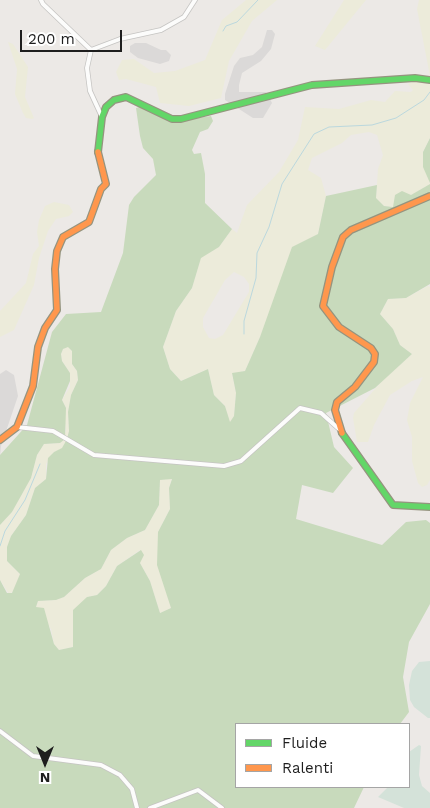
<!DOCTYPE html>
<style>
body{margin:0}
#map{position:relative;width:430px;height:808px;overflow:hidden;background:#ece9e6;font-family:"Work Sans",sans-serif}
canvas{display:block}
.legend{position:absolute;left:235px;top:723px;width:175px;height:65px;box-sizing:border-box;background:#fff;border:1px solid #a5a5a5;margin:0;padding:6px 9px;list-style:none;font-size:15px;color:#1e1e1e}
.legend li{display:flex;align-items:center;gap:10px;height:25px}
.legend b{width:25px;border:1px solid #a5a5a5}
.north{position:absolute;left:20px;top:738px;width:50px;height:50px;-webkit-text-stroke:4px #fff;paint-order:stroke;rotate:180deg;font-size:14px;font-weight:700;line-height:20px;text-align:center;color:#1e1e1e}
.north::after{content:'';display:block;margin:auto;width:18px;height:22px;background:#1e1e1e;clip-path:polygon(50% 0,100% 100%,50% 72%,0 100%)}
.scale{position:absolute;left:20px;top:30px;width:102px;height:22px;box-sizing:border-box;border:2px solid #1e1e1e;border-top:0;padding-left:6px;font-size:15px;line-height:18px;white-space:nowrap;color:#1e1e1e;-webkit-text-stroke:4px #fff;paint-order:stroke}
</style>
<div id="map">
<canvas width="430" height="808"></canvas>
<ul class="legend">
<li><b style="height:6px;background:#63d668"></b>Fluide</li>
<li><b style="height:6px;background:#ff974d"></b>Ralenti</li>
</ul>
<div class="north">N</div>
<div class="scale">200 m</div>
</div>
<script>
const context = document.querySelector('canvas').getContext('2d');
context.lineJoin = 'round';
function fill(path, color) {
  context.fillStyle = color;
  context.fill(path, 'evenodd');
}
function shape(rows) {
  const path = new Path2D();
  for (const r of rows) {
    path.moveTo(r[0], r[1]);
    for (let i = 2; i < r.length; i += 2) path.lineTo(r[i], r[i + 1]);
  }
  return path;
}
function strokePath(path, color, width, dash) {
  context.strokeStyle = color;
  context.lineWidth = width;
  context.lineCap = dash ? 'butt' : 'round';
  context.setLineDash(dash || []);
  context.stroke(path);
}
fill(shape([
 [267,30,272,30,275,34,271,49,261,61,242,73,239,85,239,92,266,92,270,99,272,103,263,118,253,118,225,100,225,94,234,66,240,58,253,55,262,47],
 [135,43,146,43,161,50,166,50,171,55,169,61,160,64,138,58,130,52,130,46],
 [6,370,14,375,18,396,1,446,0,457,0,374]
]), '#dbd9d8');
fill(shape([
 [246,0,277,0,252,21,229,61,221,98,189,106,160,103,156,87,126,79,119,80,116,72,122,60,134,59,154,73,175,71,205,60,222,20],
 [344,0,366,0,325,50,315,46],
 [419,0,430,0,430,76,417,9],
 [8,42,13,44,28,67,25,97,34,118,32,119,26,118,23,113,15,94,17,69],
 [414,81,430,84,430,138,423,152,430,184,393,207,384,206,376,198,378,169,383,155,377,135,369,132,351,135,342,143,312,158,308,170,321,178,326,196,318,234,260,337,245,371,232,374,236,393,234,416,230,423,225,406,214,395,208,369,181,381,170,369,163,347,176,311,192,288,201,257,219,247,232,229,237,233,247,205,279,172,298,140,305,107,339,109,371,100,385,102,395,91,411,92,413,90,408,84],
 [234,272,244,277,249,284,249,292,223,335,215,339,209,338,203,327,203,318,225,280],
 [54,202,69,205,73,212,69,216,56,219,48,231,39,258,34,285,14,330,0,337,0,311,26,283,33,254,39,246,37,232,39,220,45,206],
 [428,286,430,287,430,480,427,485,422,487,418,483,412,461,412,437,407,420,410,403,423,377,412,381,390,395,374,425,368,442,357,442,353,418,354,413,382,381,412,354,400,345,393,329,380,314,388,299,406,298],
 [68,346,72,351,72,364,77,371,78,380,71,395,68,412,69,431,67,439,62,449,54,452,46,464,46,479,35,488,26,515,11,536,7,561,20,574,14,591,9,594,0,580,0,525,12,512,31,478,37,455,44,444,60,443,66,431,64,416,66,408,62,400,70,387,70,373,62,361,61,354,63,349],
 [172,478,169,488,170,509,158,532,171,608,160,613,150,581,140,563,140,550,117,566,106,586,97,595,87,597,73,647,59,650,54,644,51,629,36,607,38,601,56,600,64,597,85,578,101,569,111,550,127,538,145,530,159,505,160,480]
]), '#ecebda');
fill(shape([
 [142,106,172,122,211,116,213,121,208,129,200,132,192,150,194,154,201,153,205,174,205,203,232,229,219,247,201,258,192,288,176,311,163,347,170,369,181,381,208,369,214,395,225,406,230,422,234,416,236,393,232,373,245,371,260,337,292,247,318,234,326,196,377,185,376,198,384,206,393,207,395,195,402,191,411,195,430,184,430,284,406,298,388,299,380,314,393,329,400,345,412,354,375,388,326,413,334,447,353,468,333,493,302,485,296,519,382,545,406,522,426,520,430,523,430,604,409,642,403,677,409,712,400,724,236,724,236,787,364,787,354,808,0,808,0,580,7,593,12,593,20,574,7,561,7,547,11,536,26,515,35,488,46,479,48,458,54,452,62,448,67,439,69,431,68,412,71,395,78,380,77,371,72,364,72,351,68,347,63,349,61,354,62,361,70,373,70,381,62,400,66,408,65,439,60,443,44,444,37,455,31,478,12,512,0,525,0,455,27,425,52,332,66,314,101,312,123,253,129,205,134,197,156,175,153,159,143,148,140,136,136,108],
 [172,479,169,488,170,509,158,532,157,565,171,608,160,613,150,581,140,563,144,555,141,550,117,566,106,586,97,595,87,597,73,610,73,647,59,650,54,644,44,608,36,607,38,601,56,600,64,597,85,578,101,569,111,550,127,538,145,530,159,505,160,480],
 [430,138,430,183,423,167,423,152]
]), '#c8dabc');
fill(shape([
 [430,661,430,718,428,718,414,707,410,700,409,685,412,671,419,662],
 [419,745,421,746,419,775,422,786,430,793,430,808,404,808,378,797,388,787,409,787,409,752]
]), '#d4e2d9');
strokePath(shape([
 [223,31,226,26,237,22,258,0],
 [244,334,244,321,256,278,257,253,269,227,282,184,314,134,329,127,372,125,396,118,424,100,430,92],
 [0,546,5,531,25,500,40,464]
]), '#bbd8de', 1);
const street = shape([
 [41,0,43,4,91,50],
 [102,117,90,91,87,68,91,50,120,39,161,30,184,17,195,0],
 [17,427,53,431,94,455,224,466,241,461,300,408,321,413,339,429],
 [0,731,33,756,101,765,120,775,132,789,137,808],
 [150,808,198,790,222,808]
]);
const fast = shape([
 [98,152,102,117,106,107,114,100,126,97,172,119,181,119,312,85,415,78,430,80],
 [342,433,393,505,430,507]
]);
const slow = shape([
 [342,433,335,410,337,402,355,387,374,362,375,354,371,348,339,327,323,306,332,267,343,237,351,230,430,196],
 [0,440,17,427,33,386,38,347,45,328,57,310,55,269,57,251,63,237,89,222,101,189,106,184,98,152]
]);
strokePath(street, '#c5c4c2', 5.5);
strokePath(fast, '#95947f', 8);
strokePath(slow, '#95947f', 8);
strokePath(street, '#fcfcfb', 4);
strokePath(fast, '#63d668', 5.5);
strokePath(slow, '#ff974d', 5.5);
</script>
